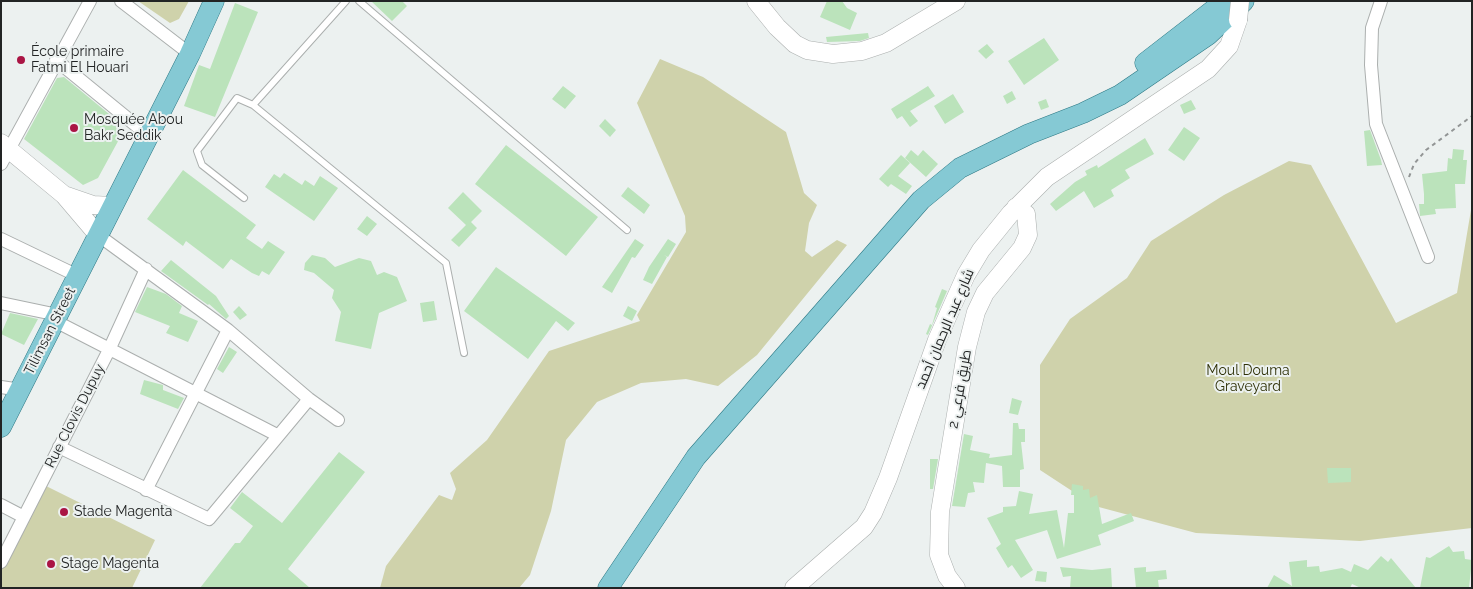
<!DOCTYPE html>
<meta charset="utf-8">
<style>
body{margin:0}
#map{position:relative;width:1473px;height:589px;overflow:hidden;background:#ecf1f0;font-family:Raleway,sans-serif}
canvas{display:block}
.frame{position:absolute;inset:0;border:2px solid #222424;pointer-events:none}
</style>
<div id="map">
<canvas width="1473" height="589"></canvas>
<div class="frame"></div>
</div>
<script>
const context = document.querySelector('canvas').getContext('2d');
context.lineJoin = 'round';
function fill(path, color) {
  context.fillStyle = color;
  context.fill(path, 'evenodd');
}
function shape(rows) {
  const path = new Path2D();
  for (const r of rows) {
    path.moveTo(r[0], r[1]);
    for (let i = 2; i < r.length; i += 2) path.lineTo(r[i], r[i + 1]);
  }
  return path;
}
function strokePath(path, color, width, dash) {
  context.strokeStyle = color;
  context.lineWidth = width;
  context.lineCap = dash ? 'butt' : 'round';
  context.setLineDash(dash || []);
  context.stroke(path);
}
function write(font, color, halo, rows, align = 'center') {
  context.font = font + ' Raleway,Cairo,sans-serif';
  context.lineWidth = 4;
  context.setLineDash([]);
  context.textBaseline = 'middle';
  context.strokeStyle = halo;
  context.fillStyle = color;
  for (const [text, x, y, turn = 0] of rows) {
    context.save();
    context.translate(x, y);
    context.rotate((+turn || 0) * Math.PI / 180);
    context.textAlign = isNaN(turn) ? turn : align;
    if (halo) context.strokeText(text, 0, 0);
    context.fillText(text, 0, 0);
    context.restore();
  }
}
fill(shape([
 [138,1,189,1,179,19,170,23],
 [660,59,703,77,786,132,804,193,817,205,809,223,805,251,812,257,837,240,847,245,757,355,718,386,686,379,641,383,597,402,566,440,551,511,530,575,519,588,380,588,386,566,439,495,452,500,456,489,450,473,487,440,549,351,640,321,637,315,686,232,685,216,637,103],
 [1289,161,1311,165,1396,323,1457,293,1472,204,1472,528,1360,541,1196,533,1095,506,1040,470,1040,365,1070,319,1127,278,1151,241,1224,195],
 [44,485,155,540,132,588,1,588,1,567]
]), '#cfd2ab');
fill(shape([
 [371,1,402,1,407,6,392,21],
 [827,1,842,1,847,8,857,13,850,30,820,17],
 [235,3,258,12,215,117,184,106,199,65,210,69],
 [868,33,869,38,860,41,827,42,826,37],
 [1044,38,1059,60,1024,85,1008,61],
 [987,44,994,52,986,59,978,51],
 [64,77,120,123,122,134,98,178,83,185,24,139,57,78],
 [563,86,576,96,565,109,552,99],
 [928,86,935,96,910,111,918,121,910,127,902,116,897,119,891,109],
 [1012,91,1016,99,1007,104,1003,96],
 [953,94,964,112,945,124,934,106],
 [1046,99,1049,107,1041,110,1038,102],
 [1191,100,1196,109,1184,114,1180,105],
 [605,119,616,130,610,137,599,126],
 [1184,127,1200,138,1184,161,1168,150],
 [1370,130,1381,160,1382,165,1367,166,1364,131],
 [1145,138,1154,154,1125,170,1130,178,1111,190,1114,196,1094,208,1084,191,1056,211,1050,204,1075,182,1087,175,1085,171,1097,165,1098,168],
 [506,145,598,217,566,256,475,184],
 [1453,149,1464,150,1463,160,1467,160,1465,184,1455,184,1456,208,1435,209,1436,214,1420,216,1419,204,1424,204,1424,194,1422,174,1447,171,1448,158,1452,159],
 [911,150,918,156,923,150,938,164,926,177,905,158],
 [901,155,910,163,898,176,912,186,906,194,891,184,888,187,879,179],
 [183,170,256,225,246,238,262,249,268,241,285,252,269,275,262,271,259,276,252,273,231,259,223,269,186,241,183,246,147,219],
 [284,173,302,185,305,180,314,186,320,176,338,188,314,221,265,187,274,174,280,178],
 [628,187,650,205,644,214,621,196],
 [463,192,482,211,471,222,477,228,459,247,451,240,466,225,448,208],
 [367,216,377,224,367,236,357,229],
 [635,239,644,245,635,258,632,257,612,293,602,287],
 [668,239,676,244,668,257,664,255,667,257,652,284,643,280,649,267],
 [312,255,325,258,335,267,359,258,371,261,377,275,384,272,397,277,407,301,379,313,371,349,335,341,341,312,332,298,334,290,314,273,304,270,305,263],
 [171,260,216,296,229,316,226,319,209,304,208,305,161,271],
 [496,267,575,323,568,331,556,321,528,359,464,311],
 [147,287,166,294,182,306,179,313,198,321,188,342,166,333,170,326,135,312],
 [942,289,947,291,928,335,926,334,930,324,932,325,937,308,935,307],
 [434,301,437,320,423,322,420,303],
 [239,306,247,315,240,320,233,312],
 [628,306,637,311,632,321,623,316],
 [10,313,38,319,24,345,1,334],
 [229,347,237,352,223,373,217,369],
 [144,380,163,385,163,390,184,398,178,409,140,394],
 [1012,398,1022,401,1018,415,1009,413],
 [1013,423,1018,423,1019,429,1025,429,1025,442,1021,442,1024,469,1020,470,1020,487,1003,487,1002,466,986,463,984,483,973,482,975,492,968,493,965,507,952,506,964,434,973,436,970,450,990,454,989,458,1012,455],
 [339,452,365,472,288,569,310,588,200,588,235,543,240,543,253,526,230,508,242,492,282,523],
 [930,459,938,459,933,489,930,489],
 [1327,468,1351,468,1351,482,1328,483],
 [1072,484,1083,486,1083,490,1089,489,1090,498,1097,495,1102,524,1131,513,1134,521,1098,535,1101,545,1057,559,1047,530,1015,540,1033,570,1021,578,1012,565,1008,568,996,548,1001,544,987,518,1003,512,1003,507,1016,506,1019,491,1033,494,1029,514,1057,510,1064,548,1068,513,1074,513,1074,495,1071,495],
 [1449,546,1453,552,1464,551,1465,559,1472,560,1469,588,1420,588,1426,557,1430,558],
 [1381,556,1388,562,1391,558,1416,588,1361,588,1352,584,1350,588,1267,588,1274,575,1292,586,1289,562,1307,560,1307,567,1319,566,1320,572,1342,568,1351,572,1354,564,1368,570],
 [1060,567,1092,570,1111,568,1112,587,1070,588,1071,576,1063,577],
 [1146,567,1146,572,1166,570,1167,579,1158,580,1159,588,1136,588,1134,568],
 [1037,571,1047,572,1046,582,1035,581]
]), '#bbe3bb');
const lane = shape([
 [359,1,627,230],
 [253,105,346,1],
 [244,198,202,165,197,151,237,98,253,105,446,263,464,353]
]);
const street = shape([
 [121,1,190,54],
 [1381,1,1372,28,1371,65,1376,124,1428,257],
 [56,60,149,136],
 [1,164,90,1],
 [98,235,228,330,309,399,338,420],
 [1,239,78,276],
 [1,303,58,315],
 [55,321,277,435],
 [1,387,21,390],
 [59,447,209,519,309,399],
 [146,490,228,330],
 [1,505,24,517],
 [1,562,109,350,146,269]
]);
const secondary = shape([
 [756,1,777,27,795,44,807,50,833,54,862,51,886,43,956,1],
 [1,143,64,195,98,235],
 [64,195,93,205,112,206],
 [794,588,864,527,873,513,888,478,937,340,966,275,981,250,1011,213,1047,177,1208,69,1229,46,1238,20],
 [956,588,947,576,939,555,940,512,967,347,976,312,985,293,1022,248,1028,235,1026,214,1016,207]
]);
const primary = shape([
 [1145,63,1225,1],
 [1,427,190,54,214,1],
 [608,588,696,457,921,200,960,168,1029,134,1083,113,1120,95,1208,35,1244,1]
]);
strokePath(lane, '#abafae', 8);
strokePath(street, '#abafae', 14);
strokePath(secondary, '#abafae', 19);
strokePath(primary, '#2d7884', 21);
strokePath(shape([
 [1409,177,1414,164,1426,150,1472,116]
]), '#929595', 2, [4, 4]);
strokePath(lane, '#fff', 6);
strokePath(street, '#fff', 12);
strokePath(secondary, '#fff', 18);
strokePath(primary, '#85c9d4', 20);
const secondaryBridge = shape([
 [1238,20,1240,1]
]);
strokePath(secondaryBridge, '#abafae', 19, []);
strokePath(secondaryBridge, '#fff', 18);
for (const [x, y, r, color] of [
 [21,60,5,"#aa1544"],
 [74,128,5,"#aa1544"],
 [64,512,5,"#aa1544"],
 [51,564,5,"#aa1544"]
]) {
  const dot = new Path2D();
  dot.arc(x, y, r, 0, 2 * Math.PI);
  context.fillStyle = color;
  context.fill(dot);
  strokePath(dot, '#ecf1f0', 2);
}
write('14px', '#222424', '#ecf1f0', [
 ["École primaire",31,52],
 ["Fatmi El Houari",31,68],
 ["Mosquée Abou",84,120],
 ["Bakr Seddik",84,136],
 ["Stade Magenta",74,512],
 ["Stage Magenta",61,564]
], 'left');
write('14px', '#222424', '#ecf1f0', [
 ["شارع عبد الرحمان أحمد",945,329,-67],
 ["Tilimsan Street",50,331,-63],
 ["طريق فرعي 2",960,389,-80],
 ["Rue Clovis Dupuy",75,416,-63]
]);
write('14px', '#2f3107', '#ecf1f0', [
 ["Moul Douma",1248,371],
 ["Graveyard",1248,387]
]);
</script>
